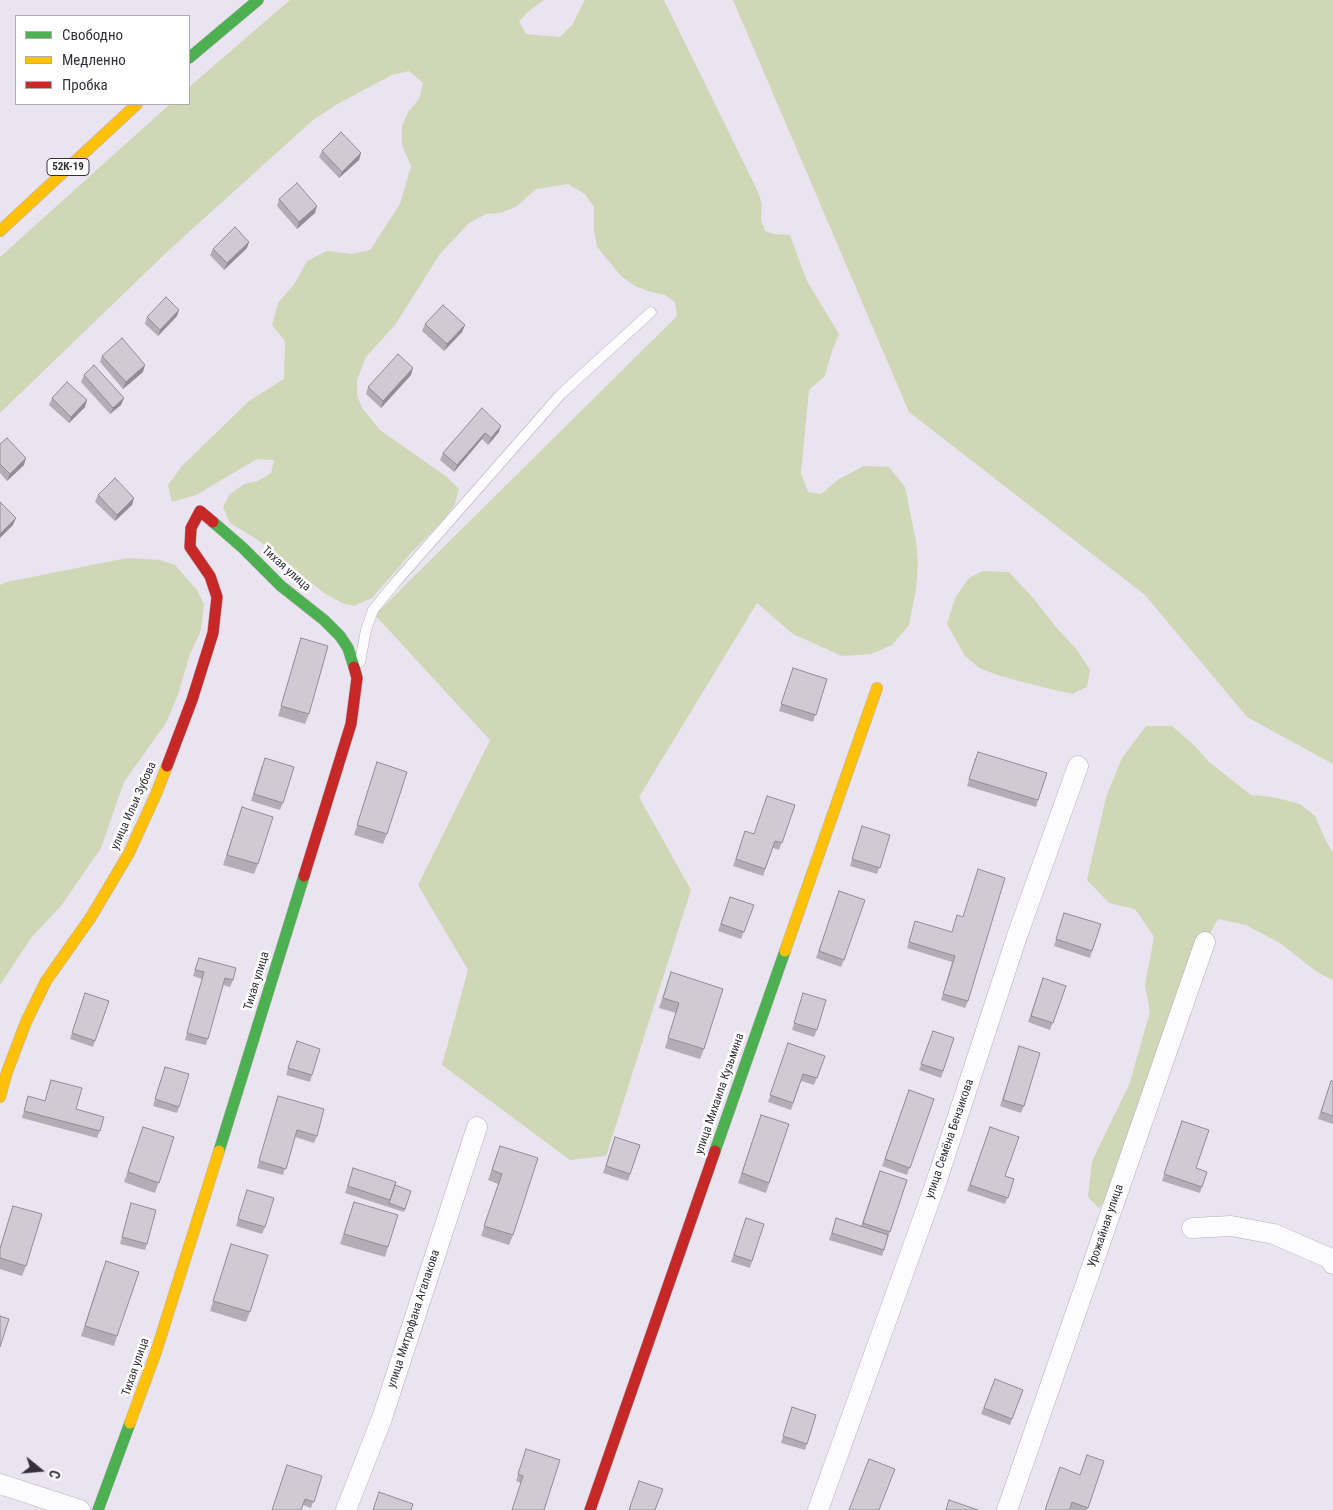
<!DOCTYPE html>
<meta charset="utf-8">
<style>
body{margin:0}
#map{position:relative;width:1333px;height:1510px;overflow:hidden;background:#eae4f1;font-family:"Roboto Condensed",sans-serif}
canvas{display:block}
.legend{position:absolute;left:15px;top:15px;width:175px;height:90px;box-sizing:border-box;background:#fff;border:1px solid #aeacb0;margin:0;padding:6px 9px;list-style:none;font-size:15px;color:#343039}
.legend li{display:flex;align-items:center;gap:10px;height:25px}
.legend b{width:25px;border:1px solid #aeacb0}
.north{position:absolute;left:15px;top:1445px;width:50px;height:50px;-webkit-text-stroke:4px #fff;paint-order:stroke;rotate:107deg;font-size:14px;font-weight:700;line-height:20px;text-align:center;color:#343039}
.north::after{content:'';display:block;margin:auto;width:18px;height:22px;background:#343039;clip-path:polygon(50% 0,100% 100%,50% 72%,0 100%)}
</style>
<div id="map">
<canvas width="1333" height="1510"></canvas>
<ul class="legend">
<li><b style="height:6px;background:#4caf50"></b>Свободно</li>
<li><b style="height:6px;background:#ffc107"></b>Медленно</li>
<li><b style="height:6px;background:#c62828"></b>Пробка</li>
</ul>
<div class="north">С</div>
</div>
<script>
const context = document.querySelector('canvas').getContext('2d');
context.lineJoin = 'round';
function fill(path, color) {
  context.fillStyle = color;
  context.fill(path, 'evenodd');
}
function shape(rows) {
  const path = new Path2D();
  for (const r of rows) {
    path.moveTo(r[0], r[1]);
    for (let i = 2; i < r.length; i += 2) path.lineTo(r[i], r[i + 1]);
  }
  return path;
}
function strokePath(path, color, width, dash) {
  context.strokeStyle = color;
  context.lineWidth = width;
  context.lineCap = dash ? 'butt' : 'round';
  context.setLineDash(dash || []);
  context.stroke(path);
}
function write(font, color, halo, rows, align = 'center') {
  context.font = font + ' "Roboto Condensed",sans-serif';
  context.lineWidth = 5;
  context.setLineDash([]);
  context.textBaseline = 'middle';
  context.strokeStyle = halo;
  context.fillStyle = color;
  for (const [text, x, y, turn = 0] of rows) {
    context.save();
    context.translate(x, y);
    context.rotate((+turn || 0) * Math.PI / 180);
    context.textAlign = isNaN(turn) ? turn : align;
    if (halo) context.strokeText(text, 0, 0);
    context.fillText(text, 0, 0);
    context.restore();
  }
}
fill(shape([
 [290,0,544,0,529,11,519,21,526,34,560,37,572,25,585,0,664,0,758,192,762,204,761,219,765,231,774,234,790,235,807,281,839,334,832,351,825,376,809,390,801,473,808,492,821,494,839,479,864,466,889,467,905,487,916,541,918,563,916,589,909,625,892,645,871,654,842,656,793,634,757,603,639,797,691,890,606,1156,570,1160,442,1065,468,970,418,885,490,740,375,615,677,316,675,302,665,295,648,291,635,286,621,276,597,247,594,231,594,207,585,194,568,184,536,189,517,206,501,213,486,214,469,223,440,254,395,325,366,357,357,380,357,395,362,408,380,430,447,477,459,489,454,506,444,519,411,553,372,598,354,606,342,603,324,593,258,540,230,523,223,507,229,495,244,484,258,481,271,473,274,460,257,459,196,495,172,502,168,485,182,466,249,401,284,379,285,341,272,325,278,303,295,283,307,261,327,251,352,254,370,250,400,204,411,166,402,145,402,126,408,112,419,99,423,83,409,71,392,75,339,103,313,120,168,251,0,413,0,257,170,104,189,104,189,87],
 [733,0,1333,0,1333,764,1247,717,1145,595,909,412],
 [127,558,160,560,175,565,197,590,204,604,201,630,189,657,178,695,166,723,124,782,101,848,61,906,31,938,0,985,0,585,7,582],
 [983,571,1009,572,1034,599,1055,626,1077,650,1090,670,1087,687,1072,694,1046,688,1000,676,979,668,965,656,947,624,955,598,969,578],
 [1146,726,1172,726,1195,746,1209,762,1251,795,1273,797,1300,804,1315,816,1325,839,1333,853,1333,980,1317,972,1280,943,1246,925,1218,919,1205,942,1121,1184,1099,1208,1088,1197,1092,1161,1129,1085,1150,1012,1145,985,1154,937,1135,909,1109,903,1087,880,1106,797,1122,758]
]), '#cfd7b6');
const lane = shape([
 [360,662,366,630,373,610,395,583,561,394,651,312]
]);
const street = shape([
 [1192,1228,1231,1226,1274,1234,1329,1258,1333,1264],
 [0,1484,80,1510],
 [346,1510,382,1418,477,1127],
 [818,1510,938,1177,1017,936,1078,766],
 [1007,1510,1205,942]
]);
const fast = shape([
 [189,58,258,0],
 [213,522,243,548,281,586,324,620,340,636,348,648,354,667],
 [219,1151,304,876],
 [715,1151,785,951],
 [98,1510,130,1423]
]);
const slow = shape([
 [0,231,137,104],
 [785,951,877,688],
 [0,1097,7,1072,26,1022,46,981,91,917,129,853,156,794,167,766],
 [130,1423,156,1352,219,1151]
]);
const jam = shape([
 [167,766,192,700,213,633,217,597,210,576,190,547,191,528,200,511,213,522],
 [304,876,351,724,357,678,354,667],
 [590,1510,715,1151]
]);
strokePath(lane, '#b4afba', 11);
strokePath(street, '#b4afba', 21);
strokePath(fast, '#b4afba', 12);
strokePath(slow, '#b4afba', 12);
strokePath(jam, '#b4afba', 12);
strokePath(lane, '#fcfbfd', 10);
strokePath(street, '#fcfbfd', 20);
strokePath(fast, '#4caf50', 11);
strokePath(slow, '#ffc107', 11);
strokePath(jam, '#c62828', 11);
fill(shape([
 [322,151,361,153,359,160,339,178,319,157],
 [279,199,315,213,297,229,277,206],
 [247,248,224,270,210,255,213,249],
 [177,316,158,336,145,324,147,317],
 [425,324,465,325,462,332,444,351,422,331],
 [102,356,143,372,123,389,100,362],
 [84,375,124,398,121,405,110,414,81,382],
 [411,375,381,408,366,394,368,387],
 [52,398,85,407,69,423,49,405],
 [482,408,499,432,488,445,482,439,454,472,440,460,443,453],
 [0,444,24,465,7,481,0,473],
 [98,495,134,498,132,505,115,521,95,502],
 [301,638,309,714,305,724,278,716],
 [793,668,827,679,813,722,779,711],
 [975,758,1038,800,1036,807,967,786],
 [377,762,387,834,383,844,354,835],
 [262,765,283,803,280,810,251,801],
 [795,805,779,850,773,848,763,876,733,866,745,831,754,834],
 [242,807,258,864,254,874,223,865],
 [860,833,890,835,877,874,850,866],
 [839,891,844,960,841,967,816,958],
 [730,897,754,905,741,939,718,931],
 [1064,913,1101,924,1090,958,1054,946],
 [913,928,952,932,968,1001,965,1008,941,1000,952,962,907,948],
 [199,958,233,980,230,987,223,985,206,1045,185,1040,202,979,193,976],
 [671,972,704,1049,700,1059,665,1048,676,1013,659,1008],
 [1043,978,1066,986,1050,1030,1028,1022],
 [85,993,109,1001,93,1047,70,1039],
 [801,1000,817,1030,814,1037,792,1030],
 [933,1031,954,1038,941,1078,919,1070],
 [788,1043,825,1056,814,1085,801,1081,791,1110,768,1102],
 [294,1048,312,1075,310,1082,286,1075],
 [1017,1053,1024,1106,1021,1113,1000,1106],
 [163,1073,179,1107,177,1113,153,1106],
 [51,1080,76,1109,100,1131,97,1138,22,1118,28,1096,45,1101],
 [1331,1081,1333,1081,1333,1124,1318,1119],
 [909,1090,934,1099,907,1175,882,1166],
 [278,1096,317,1136,314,1143,295,1137,283,1175,257,1168],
 [761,1115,789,1124,766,1193,738,1183],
 [1182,1121,1196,1168,1207,1172,1200,1193,1162,1181],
 [143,1127,174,1137,155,1193,124,1182],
 [990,1127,1005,1176,1014,1179,1005,1204,967,1191],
 [615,1137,640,1145,628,1181,603,1173],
 [500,1146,513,1235,509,1245,481,1236,498,1184,488,1180],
 [353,1168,395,1185,411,1191,404,1212,345,1193],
 [907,1180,882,1256,829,1240,836,1218,861,1226,876,1181],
 [245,1197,265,1227,262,1234,236,1226],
 [354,1202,388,1247,385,1257,340,1244],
 [131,1203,147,1244,145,1250,120,1244],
 [13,1206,26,1266,22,1276,0,1269,0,1247],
 [746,1218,764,1224,750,1268,731,1262],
 [231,1244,250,1312,246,1322,210,1311],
 [102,1271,117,1336,114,1346,81,1336],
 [995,1379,1023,1390,1010,1425,981,1414],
 [792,1407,816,1415,805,1450,781,1443],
 [526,1449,560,1460,521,1483,516,1481],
 [1104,1461,1087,1510,1073,1510,1070,1509,1080,1474],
 [322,1476,311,1508,303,1505,272,1510]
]), '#b2aeb6');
fill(shape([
 [361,153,359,160,339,178,342,172],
 [317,206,315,213,297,229,299,222],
 [249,242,247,248,224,270,227,263],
 [179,310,177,316,158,336,160,330],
 [465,325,462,332,444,351,447,344],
 [145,365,143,372,123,389,126,382],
 [413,368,411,375,381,408,383,401],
 [124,398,121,405,110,414,113,408],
 [87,400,85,407,69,423,71,417],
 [501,426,499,432,488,445,491,438],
 [485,433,482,439,454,472,457,465],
 [26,458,24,465,7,481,10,474],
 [134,498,132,505,115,521,117,515],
 [16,518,13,525,0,538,0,534]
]), '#918d94');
const building = shape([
 [341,132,361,153,342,172,322,151,341,132],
 [297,183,317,206,299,222,279,199,297,183],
 [235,227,249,242,227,263,213,249,235,227],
 [166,297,179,310,160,330,147,317,166,297],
 [443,305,465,325,447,344,425,324,443,305],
 [122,338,145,365,126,382,102,356,122,338],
 [398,354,413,368,383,401,368,387,398,354],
 [94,365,124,398,113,408,84,375,94,365],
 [67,382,87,400,71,417,52,398,67,382],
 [482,408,501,426,491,438,485,433,457,465,443,453,482,408],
 [7,438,26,458,10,474,0,464,0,444,7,438],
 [115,478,134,498,117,515,98,495,115,478],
 [0,502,16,518,0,534,0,502],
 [301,638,328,646,309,714,281,706,301,638],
 [793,668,827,679,816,715,781,704,793,668],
 [978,752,1047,773,1038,800,969,779,978,752],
 [265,758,294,767,283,803,254,794,265,758],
 [377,762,407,772,387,834,357,825,377,762],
 [767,796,795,805,782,843,775,841,765,869,736,859,745,831,754,834,767,796],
 [242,807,273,817,258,864,227,855,242,807],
 [862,826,890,835,880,868,852,859,862,826],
 [978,869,1005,878,968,1001,943,994,955,956,909,942,915,921,952,932,957,915,963,917,978,869],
 [839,891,865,900,844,960,819,951,839,891],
 [730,897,754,905,744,932,721,924,730,897],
 [1064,913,1101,924,1092,951,1056,939,1064,913],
 [199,958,236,968,233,980,225,978,208,1039,187,1033,204,972,195,970,199,958],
 [671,972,723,989,704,1049,668,1038,679,1003,663,998,671,972],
 [1043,978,1066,986,1053,1023,1031,1016,1043,978],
 [85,993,109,1001,95,1041,72,1033,85,993],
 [803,993,826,1000,817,1030,794,1023,803,993],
 [933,1031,954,1038,943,1071,921,1064,933,1031],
 [297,1041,320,1049,312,1075,288,1068,297,1041],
 [788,1043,825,1056,817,1078,803,1074,793,1103,770,1095,788,1043],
 [1019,1046,1040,1053,1024,1106,1003,1100,1019,1046],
 [165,1067,189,1074,179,1107,155,1099,165,1067],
 [51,1080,82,1088,76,1109,104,1117,100,1131,24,1111,28,1096,45,1101,51,1080],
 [1331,1081,1333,1081,1333,1116,1321,1112,1331,1081],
 [909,1090,934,1099,910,1168,885,1159,909,1090],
 [278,1096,324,1109,317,1136,297,1130,286,1169,259,1161,278,1096],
 [761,1115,789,1124,769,1183,742,1173,761,1115],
 [1182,1121,1209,1130,1196,1168,1207,1172,1202,1187,1164,1174,1182,1121],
 [143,1127,174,1137,159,1183,128,1172,143,1127],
 [990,1127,1019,1137,1005,1176,1014,1179,1008,1198,970,1185,990,1127],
 [615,1137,640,1145,630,1174,606,1166,615,1137],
 [500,1146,538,1158,513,1235,484,1226,502,1174,492,1170,500,1146],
 [353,1168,396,1182,390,1200,348,1186,353,1168],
 [880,1171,907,1180,890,1232,863,1223,880,1171],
 [395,1185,411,1191,405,1209,389,1203,395,1185],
 [247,1190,274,1198,265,1227,238,1219,247,1190],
 [354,1202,398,1215,388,1247,344,1234,354,1202],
 [131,1203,156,1210,147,1244,122,1237,131,1203],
 [13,1206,42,1214,26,1266,0,1258,0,1249,13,1206],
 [746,1218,764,1224,752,1261,734,1255,746,1218],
 [836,1218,888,1235,884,1250,832,1233,836,1218],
 [231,1244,268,1255,250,1312,213,1301,231,1244],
 [106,1261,139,1272,117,1336,85,1326,106,1261],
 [0,1316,9,1319,0,1347,0,1316],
 [995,1379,1023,1390,1012,1419,984,1408,995,1379],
 [792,1407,816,1415,807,1444,783,1436,792,1407],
 [526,1449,560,1460,544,1510,512,1510,523,1476,518,1474,526,1449],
 [1087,1455,1104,1461,1088,1508,1072,1502,1070,1510,1045,1510,1060,1467,1080,1475,1087,1455],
 [869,1459,895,1469,879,1510,849,1510,869,1459],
 [287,1465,322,1476,314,1502,305,1499,301,1510,272,1510,287,1465],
 [639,1481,663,1489,655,1510,629,1510,639,1481],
 [379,1492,413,1504,411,1510,373,1510,379,1492],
 [949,1500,978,1510,946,1510,949,1500]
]);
fill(building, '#cfcad4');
strokePath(building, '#918d94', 1);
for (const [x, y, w] of [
 [68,167,42]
]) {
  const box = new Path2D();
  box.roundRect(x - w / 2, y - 8.5, w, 17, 4);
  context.fillStyle = '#fff';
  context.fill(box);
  strokePath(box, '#343039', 1);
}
write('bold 11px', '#343039', null, [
 ["52К-19",68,167]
]);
write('12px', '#343039', '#fff', [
 ["Тихая улица",286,569,42],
 ["улица Ильи Зубова",134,806,-66],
 ["Тихая улица",257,981,-73],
 ["улица Михаила Кузьмина",720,1094,-71],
 ["улица Семёна Бензикова",950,1139,-71],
 ["Урожайная улица",1106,1226,-71],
 ["улица Митрофана Агалакова",414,1319,-72],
 ["Тихая улица",136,1367,-71]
]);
</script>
